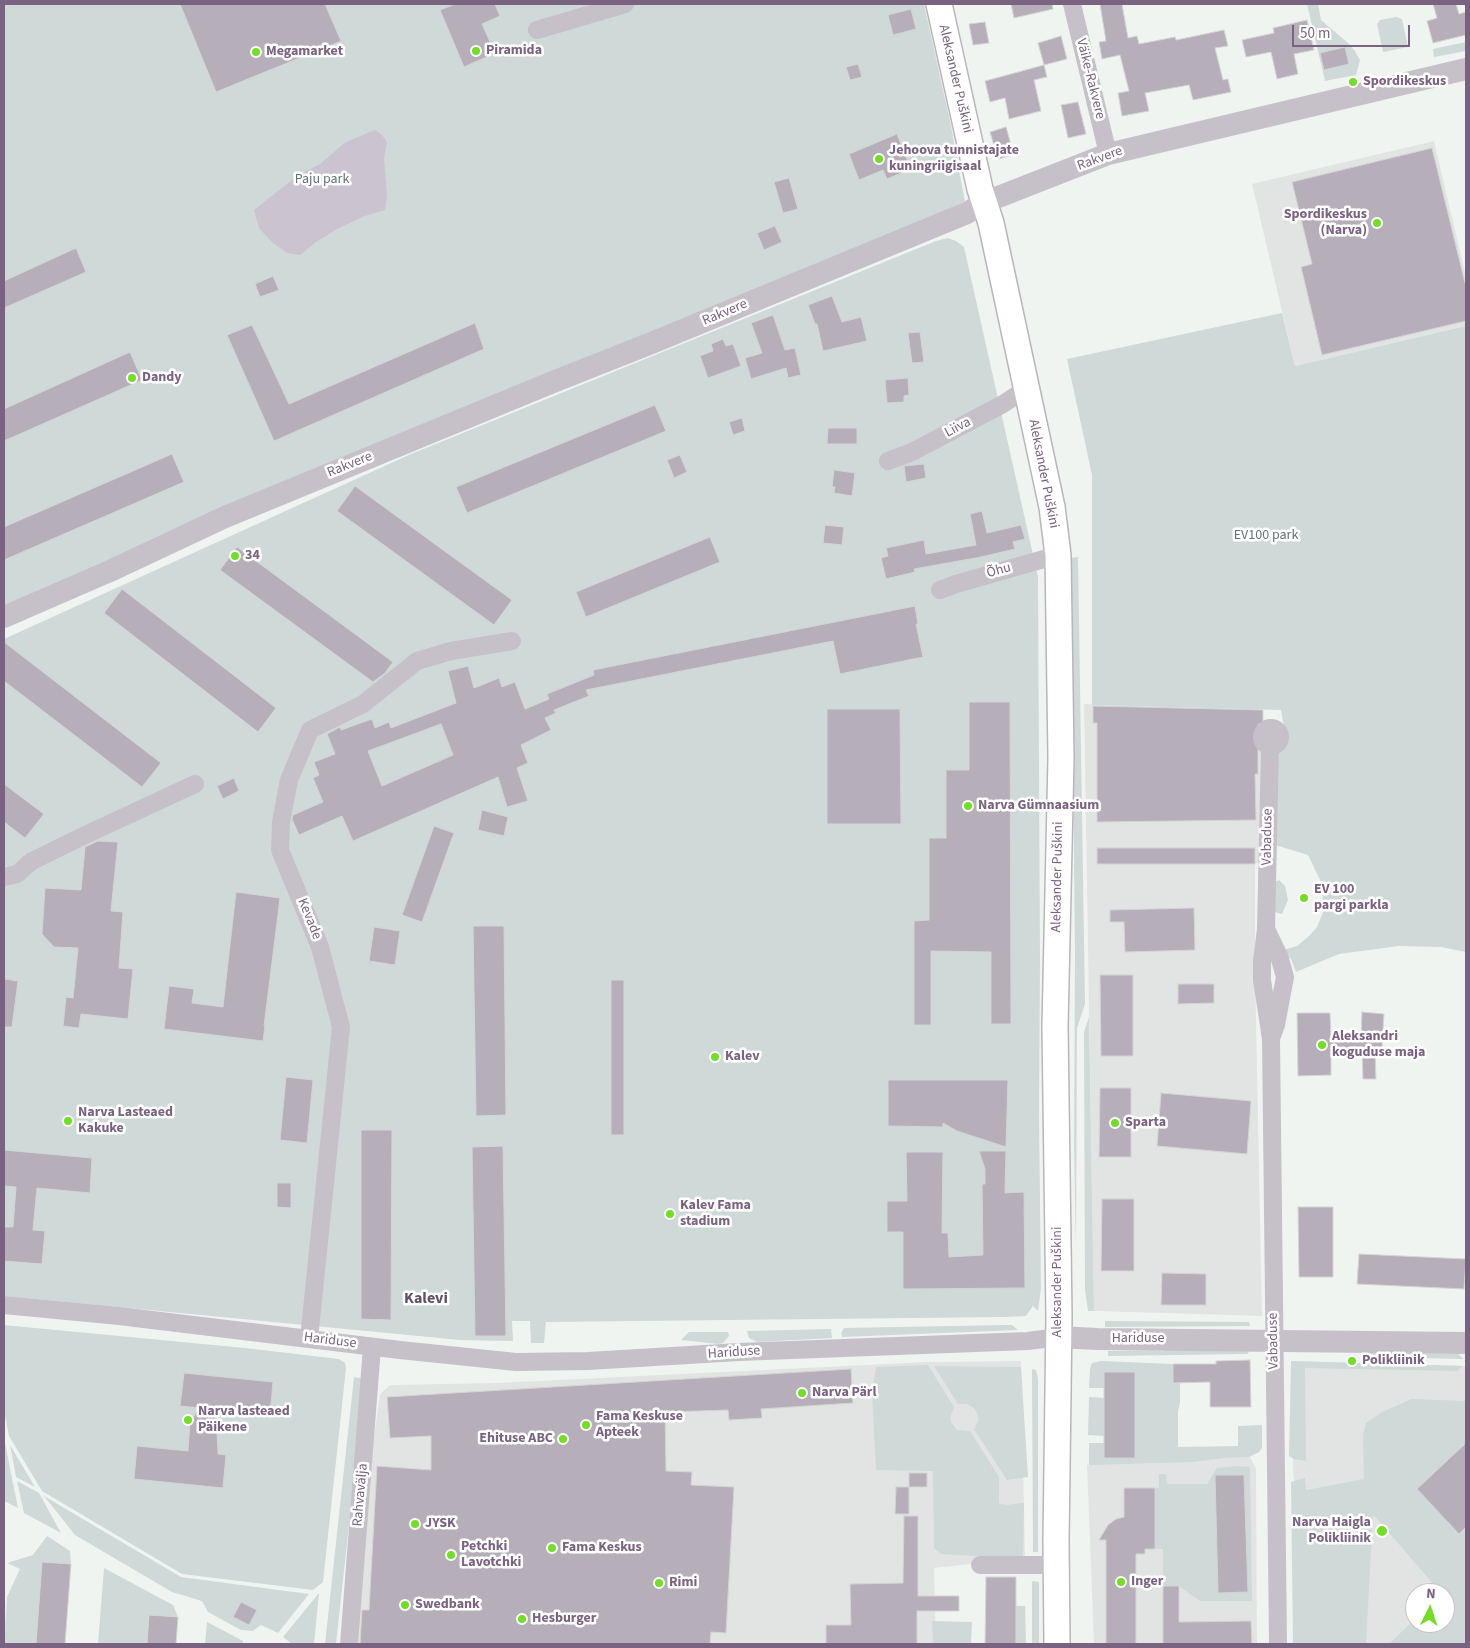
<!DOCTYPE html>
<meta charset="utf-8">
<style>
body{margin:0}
#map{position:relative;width:1470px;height:1648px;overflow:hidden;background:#f0f4f1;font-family:"Source Sans 3",sans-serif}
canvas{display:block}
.frame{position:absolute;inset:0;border:5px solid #7a6380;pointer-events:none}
.north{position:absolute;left:1405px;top:1583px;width:50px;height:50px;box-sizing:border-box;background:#fff;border:1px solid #cac1cc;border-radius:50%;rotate:4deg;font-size:14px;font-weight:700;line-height:20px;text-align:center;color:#7a6380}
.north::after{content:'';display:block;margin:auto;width:18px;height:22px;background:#72de25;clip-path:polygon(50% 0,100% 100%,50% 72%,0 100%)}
.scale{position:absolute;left:1292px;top:25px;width:118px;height:22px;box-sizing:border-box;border:2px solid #7a6380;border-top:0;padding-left:6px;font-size:15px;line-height:18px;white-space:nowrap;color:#7a6380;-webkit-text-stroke:4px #fff;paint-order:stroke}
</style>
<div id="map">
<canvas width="1470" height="1648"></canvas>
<div class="frame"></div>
<div class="north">N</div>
<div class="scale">50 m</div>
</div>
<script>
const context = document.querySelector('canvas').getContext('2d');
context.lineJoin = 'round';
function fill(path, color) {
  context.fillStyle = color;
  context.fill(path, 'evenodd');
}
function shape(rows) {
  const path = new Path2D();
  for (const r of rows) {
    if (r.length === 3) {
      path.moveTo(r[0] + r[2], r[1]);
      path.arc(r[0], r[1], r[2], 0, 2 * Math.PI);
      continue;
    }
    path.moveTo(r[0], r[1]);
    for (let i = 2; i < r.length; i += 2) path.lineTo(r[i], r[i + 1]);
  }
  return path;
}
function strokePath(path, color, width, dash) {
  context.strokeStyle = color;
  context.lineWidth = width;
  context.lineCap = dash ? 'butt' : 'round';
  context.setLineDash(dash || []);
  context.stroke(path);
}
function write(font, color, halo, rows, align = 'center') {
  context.font = font + ' "Source Sans 3",sans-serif';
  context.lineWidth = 5;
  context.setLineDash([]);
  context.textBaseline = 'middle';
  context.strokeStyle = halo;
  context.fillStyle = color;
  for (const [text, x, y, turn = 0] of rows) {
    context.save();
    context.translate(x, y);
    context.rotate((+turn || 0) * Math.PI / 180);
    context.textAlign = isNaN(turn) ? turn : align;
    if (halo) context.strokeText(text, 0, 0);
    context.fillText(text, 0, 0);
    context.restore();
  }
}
fill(shape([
 [1434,141,1466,277,1466,326,1295,366,1252,184],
 [1084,704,1263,710,1263,863,1256,863,1255,865,1255,968,1262,1316,1094,1311],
 [1021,1361,1025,1558,934,1568,936,1644,345,1644,380,1394,390,1385,496,1383,927,1362],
 [1291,1361,1466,1366,1466,1644,1307,1644,1293,1469],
 [1415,1593,1445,1593,1445,1623,1415,1623],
 [1248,1453,1256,1469,1257,1644,1094,1644,1087,1465,1170,1454]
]), '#e2e4e4');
fill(shape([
 [4,4,924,4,951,126,967,213,4,611],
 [1307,4,1318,4,1321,20,1348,43,1355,51,1360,60,1356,75,1325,81],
 [1396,17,1402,19,1408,47,1383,52,1377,24,1380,20],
 [1466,42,1466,51,1434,57,1433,49],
 [948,238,956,241,964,247,1038,577,1040,959,1039,1114,1041,1288,1038,1311,1033,1306,1026,1316,1004,1317,546,1322,544,1343,531,1343,530,1321,512,1321,513,1341,460,1340,4,1296,4,639,411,454,936,241],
 [1282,313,1295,366,1466,326,1466,952,1441,947,1399,946,1339,954,1296,972,1291,959,1280,951,1297,946,1309,936,1317,927,1324,910,1321,882,1308,855,1275,845,1276,757,1280,749,1284,745,1286,738,1281,710,1092,705,1092,475,1067,359],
 [1078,557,1085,1004,1077,1028,1076,1251,1074,1147,1075,954,1071,558],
 [1279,880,1285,886,1288,900,1282,914,1275,912,1275,882],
 [1089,1017,1094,1311,1088,1311,1085,1290,1084,1032],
 [1105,1321,1249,1322,1250,1326,1105,1327],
 [4,1325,245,1348,339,1359,345,1363,346,1368,323,1582,313,1590,182,1574,42,1491,9,1436,4,1411],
 [1004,1325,1012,1325,1018,1330,842,1337,841,1333,844,1328],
 [831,1329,832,1338,757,1342,749,1338,747,1331],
 [689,1332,728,1332,729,1336,723,1343,718,1344,681,1340],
 [1249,1350,1248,1354,1108,1356,1108,1351,1110,1351],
 [1368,1352,1458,1354,1464,1359,1368,1357],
 [1101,1361,1173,1364,1173,1383,1180,1383,1180,1402,1178,1412,1178,1447,1238,1446,1238,1426,1262,1425,1262,1448,1259,1452,1249,1457,1224,1458,1193,1462,1089,1465,1089,1443,1104,1443,1104,1458,1104,1372,1104,1388,1089,1388,1090,1368,1092,1363],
 [1291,1361,1463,1366,1457,1371,1305,1368,1306,1461,1294,1459,1289,1456],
 [928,1365,954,1407,951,1415,951,1422,957,1430,970,1431,999,1477,999,1503,1005,1505,1024,1503,1023,1559,941,1554,934,1548,933,1471,876,1470,872,1394,876,1367],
 [934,1366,1021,1367,1028,1477,1007,1480,974,1429,979,1419,975,1409,967,1404,958,1404],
 [1032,1369,1036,1370,1038,1379,1038,1552,1033,1552],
 [354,1377,365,1379,336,1644,325,1644],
 [1089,1397,1104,1398,1104,1436,1088,1435],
 [1412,1399,1466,1401,1466,1443,1417,1489,1459,1534,1466,1527,1466,1644,1389,1644,1415,1619,1415,1623,1445,1623,1445,1593,1441,1593,1373,1514,1366,1644,1293,1644,1291,1482,1305,1478,1306,1490,1364,1479,1363,1435,1366,1423,1382,1412],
 [4,1438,18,1508,4,1501],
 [10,1445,35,1487,16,1477],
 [1238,1466,1250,1467,1252,1601,1200,1601,1179,1586,1163,1586,1163,1549,1155,1549,1155,1488,1159,1488,1159,1474,1166,1474,1167,1484,1207,1484,1217,1468],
 [17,1481,39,1493,61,1533,24,1513],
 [44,1496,181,1577,309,1594,278,1633,261,1625,253,1631,241,1630,208,1612,202,1601,172,1592,75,1535],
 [47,1536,70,1551,71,1564,42,1562,36,1644,4,1644,7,1597,20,1569,7,1563,33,1555],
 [104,1568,173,1605,178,1617,149,1615,147,1644,98,1644],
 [1032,1581,1039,1582,1039,1644,1032,1644],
 [319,1593,314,1644,292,1644,283,1637],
 [1016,1606,1025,1606,1026,1644,1016,1644],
 [932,1621,972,1622,971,1644,933,1644],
 [207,1622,243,1641,243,1644,205,1644]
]), '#cfd9d8');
fill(shape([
 [375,130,382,135,387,142,384,158,387,196,385,210,365,216,337,229,316,242,300,255,287,253,272,242,259,228,254,210,297,176,320,164,346,142]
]), '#cbc3cf');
const building = shape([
 [180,4,325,4,341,41,216,92,180,4],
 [455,4,495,4,500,16,482,24,495,53,464,67,440,10,455,4],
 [1011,4,1052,4,1053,9,1014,18,1011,4],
 [1100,4,1122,4,1128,38,1137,36,1139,44,1175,37,1176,40,1224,30,1228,46,1215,48,1223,80,1228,79,1231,92,1193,100,1189,85,1145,93,1149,111,1122,116,1118,93,1129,91,1120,55,1102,59,1099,42,1106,41,1100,4],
 [1433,4,1456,4,1459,14,1466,12,1466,35,1433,43,1427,21,1437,18,1433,4],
 [911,9,916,29,893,35,888,15,911,9],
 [1307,20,1314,50,1294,54,1298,74,1277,79,1271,52,1246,57,1242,40,1274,33,1273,28,1307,20],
 [985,22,989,43,973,45,969,24,985,22],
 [1061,36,1067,59,1044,65,1038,43,1061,36],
 [1345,47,1349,64,1324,70,1320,53,1345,47],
 [858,64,862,77,850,80,846,67,858,64],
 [1044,65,1047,77,1034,80,1041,111,1009,119,1005,98,990,102,985,81,1044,65],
 [1078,102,1086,134,1068,138,1061,105,1078,102],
 [1006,127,1014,155,998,159,990,132,1006,127],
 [897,134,911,169,887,179,883,170,859,180,849,154,897,134],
 [1432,148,1466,287,1466,321,1322,355,1301,267,1312,264,1292,182,1432,148],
 [789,178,798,209,783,213,774,182,789,178],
 [775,226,782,242,764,250,757,233,775,226],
 [76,248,86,272,4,308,4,281,76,248],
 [273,276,279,290,260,297,255,284,273,276],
 [832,296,842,322,861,317,867,341,823,351,817,324,815,324,808,305,832,296],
 [773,315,785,350,795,348,801,375,788,378,786,368,751,379,745,358,762,353,751,323,773,315],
 [475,323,484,349,274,441,227,335,252,325,289,404,475,323],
 [920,332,924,362,912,363,908,333,920,332],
 [723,339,726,346,733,344,741,366,708,378,700,356,713,351,711,344,723,339],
 [130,352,142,380,4,441,4,409,130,352],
 [908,378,909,395,904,396,904,402,887,403,885,380,908,378],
 [655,405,666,431,467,513,456,487,655,405],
 [742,418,745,431,733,435,729,422,742,418],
 [828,428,857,428,857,444,827,444,828,428],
 [172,454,184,482,4,560,4,527,172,454],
 [680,455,687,472,674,478,667,460,680,455],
 [924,464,926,478,906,482,904,466,924,464],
 [834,470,855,473,852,496,834,493,835,487,832,487,834,470],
 [355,486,512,600,494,625,337,511,355,486],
 [982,511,987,533,1021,525,1025,539,1013,542,1015,549,981,557,914,569,915,572,886,579,881,558,888,556,886,548,924,540,926,554,976,545,970,514,982,511],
 [825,525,844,527,842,545,823,543,825,525],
 [710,537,720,562,586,617,576,592,710,537],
 [237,547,393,662,385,673,373,682,220,570,237,547],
 [122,589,276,708,258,732,104,613,122,589],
 [915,606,918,624,916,624,923,657,840,674,833,641,586,690,589,696,554,710,556,713,545,718,551,730,521,745,528,763,517,768,528,801,507,807,498,777,353,841,342,816,299,835,292,819,293,815,323,802,313,778,319,775,314,762,335,754,327,734,340,727,341,730,372,719,375,728,389,722,391,728,456,703,448,671,468,666,474,688,499,678,502,687,515,682,525,709,549,699,547,694,594,675,593,670,915,606],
 [441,724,453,755,382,786,368,751,441,724],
 [4,642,161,763,142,787,4,681,4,642],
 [969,702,1010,702,1011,1024,991,1024,991,952,931,951,931,1025,914,1025,914,921,929,920,929,838,946,838,946,770,969,770,969,702],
 [1093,706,1263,710,1263,724,1258,724,1258,774,1255,774,1256,820,1097,822,1097,723,1093,723,1093,706],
 [827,709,900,709,901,824,827,824,827,709],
 [234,778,239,791,223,799,217,786,234,778],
 [4,784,44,814,25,838,4,822,4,784],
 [482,810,508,817,504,836,478,830,482,810],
 [434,826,454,833,422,922,402,915,434,826],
 [98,841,118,842,111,911,123,912,119,968,133,969,128,1019,81,1014,79,1028,63,1026,66,997,73,998,78,948,54,947,42,934,45,888,81,890,85,847,98,841],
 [1097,848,1255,848,1255,864,1097,864,1097,848],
 [236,892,280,898,264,1026,265,1026,263,1041,164,1029,169,986,194,989,192,1003,223,1007,236,892],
 [1194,908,1195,950,1125,952,1124,922,1110,922,1110,910,1194,908],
 [473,926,504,926,506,1115,476,1116,473,926],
 [374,927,400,931,395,965,369,961,374,927],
 [1100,975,1133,975,1133,1056,1101,1056,1100,975],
 [4,979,18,981,12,1027,4,1027,4,979],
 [611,980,624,980,624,1135,611,1135,611,980],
 [1178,984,1214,984,1214,1003,1178,1004,1178,984],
 [1362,1012,1384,1014,1382,1047,1375,1047,1376,1079,1363,1079,1362,1051,1331,1052,1331,1075,1298,1076,1297,1013,1330,1013,1331,1038,1361,1038,1362,1012],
 [286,1077,313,1080,307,1143,280,1140,286,1077],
 [888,1080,1008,1080,1006,1147,957,1131,943,1123,943,1127,888,1126,888,1080],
 [1100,1088,1131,1088,1131,1157,1099,1157,1100,1088],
 [1161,1093,1251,1101,1247,1154,1157,1146,1161,1093],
 [361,1130,392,1130,391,1320,361,1319,361,1130],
 [503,1146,506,1336,475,1336,472,1147,503,1146],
 [4,1150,92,1158,90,1193,37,1188,33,1230,45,1231,42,1264,4,1261,4,1227,13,1227,16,1187,4,1186,4,1150],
 [979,1151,1006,1151,1005,1193,1024,1192,1025,1288,903,1289,903,1232,887,1232,887,1201,907,1201,906,1152,943,1152,942,1233,948,1233,949,1257,983,1255,982,1184,985,1184,985,1169,979,1151],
 [277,1183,291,1183,291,1208,277,1207,277,1183],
 [1102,1199,1134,1199,1134,1271,1101,1271,1102,1199],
 [1298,1207,1333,1207,1333,1277,1299,1277,1298,1207],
 [1359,1254,1466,1259,1464,1289,1357,1284,1359,1254],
 [1162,1273,1206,1274,1206,1305,1161,1305,1162,1273],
 [1250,1360,1251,1407,1210,1407,1210,1382,1173,1383,1173,1364,1216,1364,1216,1361,1250,1360],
 [851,1369,853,1403,761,1409,762,1418,729,1420,728,1410,665,1412,666,1471,692,1472,691,1485,734,1487,726,1633,711,1632,710,1644,360,1644,362,1610,369,1610,377,1466,431,1470,431,1436,390,1438,387,1397,851,1369],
 [1104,1372,1135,1372,1135,1458,1104,1458,1104,1372],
 [184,1373,273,1382,270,1415,216,1410,218,1454,226,1455,223,1488,134,1479,137,1446,188,1451,190,1423,199,1408,180,1406,184,1373],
 [1466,1443,1466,1527,1459,1534,1417,1489,1466,1443],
 [909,1473,927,1473,927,1487,909,1487,909,1473],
 [1215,1475,1244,1475,1248,1592,1218,1593,1215,1475],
 [896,1487,909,1487,909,1514,895,1514,896,1487],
 [1124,1488,1155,1488,1155,1549,1145,1549,1145,1554,1136,1554,1136,1644,1106,1644,1106,1540,1099,1540,1108,1525,1116,1519,1124,1517,1124,1488],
 [904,1516,918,1516,918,1596,959,1596,959,1611,917,1611,917,1644,826,1644,826,1625,851,1625,850,1584,903,1583,904,1516],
 [42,1562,71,1564,65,1644,36,1644,42,1562],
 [986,1577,1016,1577,1016,1644,985,1644,986,1577],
 [1163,1586,1179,1586,1179,1622,1251,1621,1252,1644,1163,1644,1163,1586],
 [241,1602,257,1610,249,1625,233,1617,241,1602],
 [149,1615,178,1617,176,1644,147,1644,149,1615]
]);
fill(building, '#b6afba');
strokePath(building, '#d3d5d3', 1);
const secondary = shape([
 [939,4,980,189,991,223,1052,507,1058,555,1061,758,1055,1026,1059,1317,1056,1541,1057,1644]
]);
strokePath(secondary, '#bab4bc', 28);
strokePath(shape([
 [1072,4,1108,154],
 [537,30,625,4],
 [888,461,912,452,1003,404,1026,389],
 [940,590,956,584,1058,555],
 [1271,737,9],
 [1270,746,1266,929,1262,961,1262,980,1271,1039,1278,1644],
 [4,877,17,874,32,861,81,837,195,784],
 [1266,929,1279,956,1285,977,1276,1025,1272,1036],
 [4,1305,119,1316,400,1350,516,1362,588,1361,739,1352,1028,1341,1058,1337],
 [309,1339,341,1027,320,947,280,850,281,822,289,780,310,730,363,704,417,661,451,651,512,641],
 [980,1565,1057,1565],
 [349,1644,372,1347]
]), '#c6c1c8', 18);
strokePath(shape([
 [4,617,110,571,225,517,553,382,654,342,967,213,983,203,1108,154,1466,69],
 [1058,1337,1097,1339,1466,1343]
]), '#c6c1c8', 22);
strokePath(secondary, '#fff', 25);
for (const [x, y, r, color] of [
 [476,51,5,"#72de25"],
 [256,52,5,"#72de25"],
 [1353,82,5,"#72de25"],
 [879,159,5,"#72de25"],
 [1377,223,5,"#72de25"],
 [132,378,5,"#72de25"],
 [235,556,5,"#72de25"],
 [968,806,5,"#72de25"],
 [1304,898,5,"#72de25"],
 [1322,1045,5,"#72de25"],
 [715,1057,5,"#72de25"],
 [68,1121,5,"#72de25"],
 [1115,1123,5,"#72de25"],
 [670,1214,5,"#72de25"],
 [1352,1361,5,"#72de25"],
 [802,1393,5,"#72de25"],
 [188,1420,5,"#72de25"],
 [586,1425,5,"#72de25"],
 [563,1439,5,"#72de25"],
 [415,1524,5,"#72de25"],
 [1382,1531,6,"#72de25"],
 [552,1548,5,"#72de25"],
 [451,1555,5,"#72de25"],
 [1121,1582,5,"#72de25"],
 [659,1583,5,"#72de25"],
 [405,1605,5,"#72de25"],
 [522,1619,5,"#72de25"]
]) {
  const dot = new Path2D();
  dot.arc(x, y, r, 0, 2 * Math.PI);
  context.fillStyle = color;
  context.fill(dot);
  strokePath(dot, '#fff', 2);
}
write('bold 14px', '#7a6380', '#fff', [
 ["Piramida",486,51],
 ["Megamarket",266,52],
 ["Spordikeskus",1363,82],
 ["Jehoova tunnistajate",889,151],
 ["kuningriigisaal",889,167],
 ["Spordikeskus",1367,215,"right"],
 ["(Narva)",1367,231,"right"],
 ["Dandy",142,378],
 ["34",245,556],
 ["Narva Gümnaasium",978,806],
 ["EV 100",1314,890],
 ["pargi parkla",1314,906],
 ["Aleksandri",1332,1037],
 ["koguduse maja",1332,1053],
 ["Kalev",725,1057],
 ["Narva Lasteaed",78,1113],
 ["Kakuke",78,1129],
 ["Sparta",1125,1123],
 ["Kalev Fama",680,1206],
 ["stadium",680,1222],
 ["Polikliinik",1362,1361],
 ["Narva Pärl",812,1393],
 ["Narva lasteaed",198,1412],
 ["Päikene",198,1428],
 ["Fama Keskuse",596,1417],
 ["Apteek",596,1433],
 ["Ehituse ABC",553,1439,"right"],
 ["Narva Haigla",1371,1523,"right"],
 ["Polikliinik",1371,1539,"right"],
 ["JYSK",425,1524],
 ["Petchki",461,1547],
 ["Lavotchki",461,1563],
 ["Fama Keskus",562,1548],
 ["Inger",1131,1582],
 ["Rimi",669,1583],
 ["Swedbank",415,1605],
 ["Hesburger",532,1619]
], 'left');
write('14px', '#7a6380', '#fff', [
 ["Aleksander Puškini",955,79,77],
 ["Väike-Rakvere",1090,79,76],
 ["Rakvere",1100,159,-20],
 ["Rakvere",725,313,-23],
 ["Liiva",958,428,-28],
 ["Rakvere",350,465,-22],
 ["Aleksander Puškini",1043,474,79],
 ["Õhu",999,571,-16],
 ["Vabaduse",1268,837,-89],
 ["Aleksander Puškini",1058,877,-89],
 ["Kevade",309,919,68],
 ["Aleksander Puškini",1058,1282,-90],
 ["Hariduse",1138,1339],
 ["Hariduse",330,1341,7],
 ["Vabaduse",1274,1341,-91],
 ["Hariduse",734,1353,-4],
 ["Rahvavälja",361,1495,-85]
]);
write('14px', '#627477', '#fff', [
 ["Paju park",322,180],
 ["EV100 park",1266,536]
]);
write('bold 16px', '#615165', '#fff', [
 ["Kalevi",426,1299]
]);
</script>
